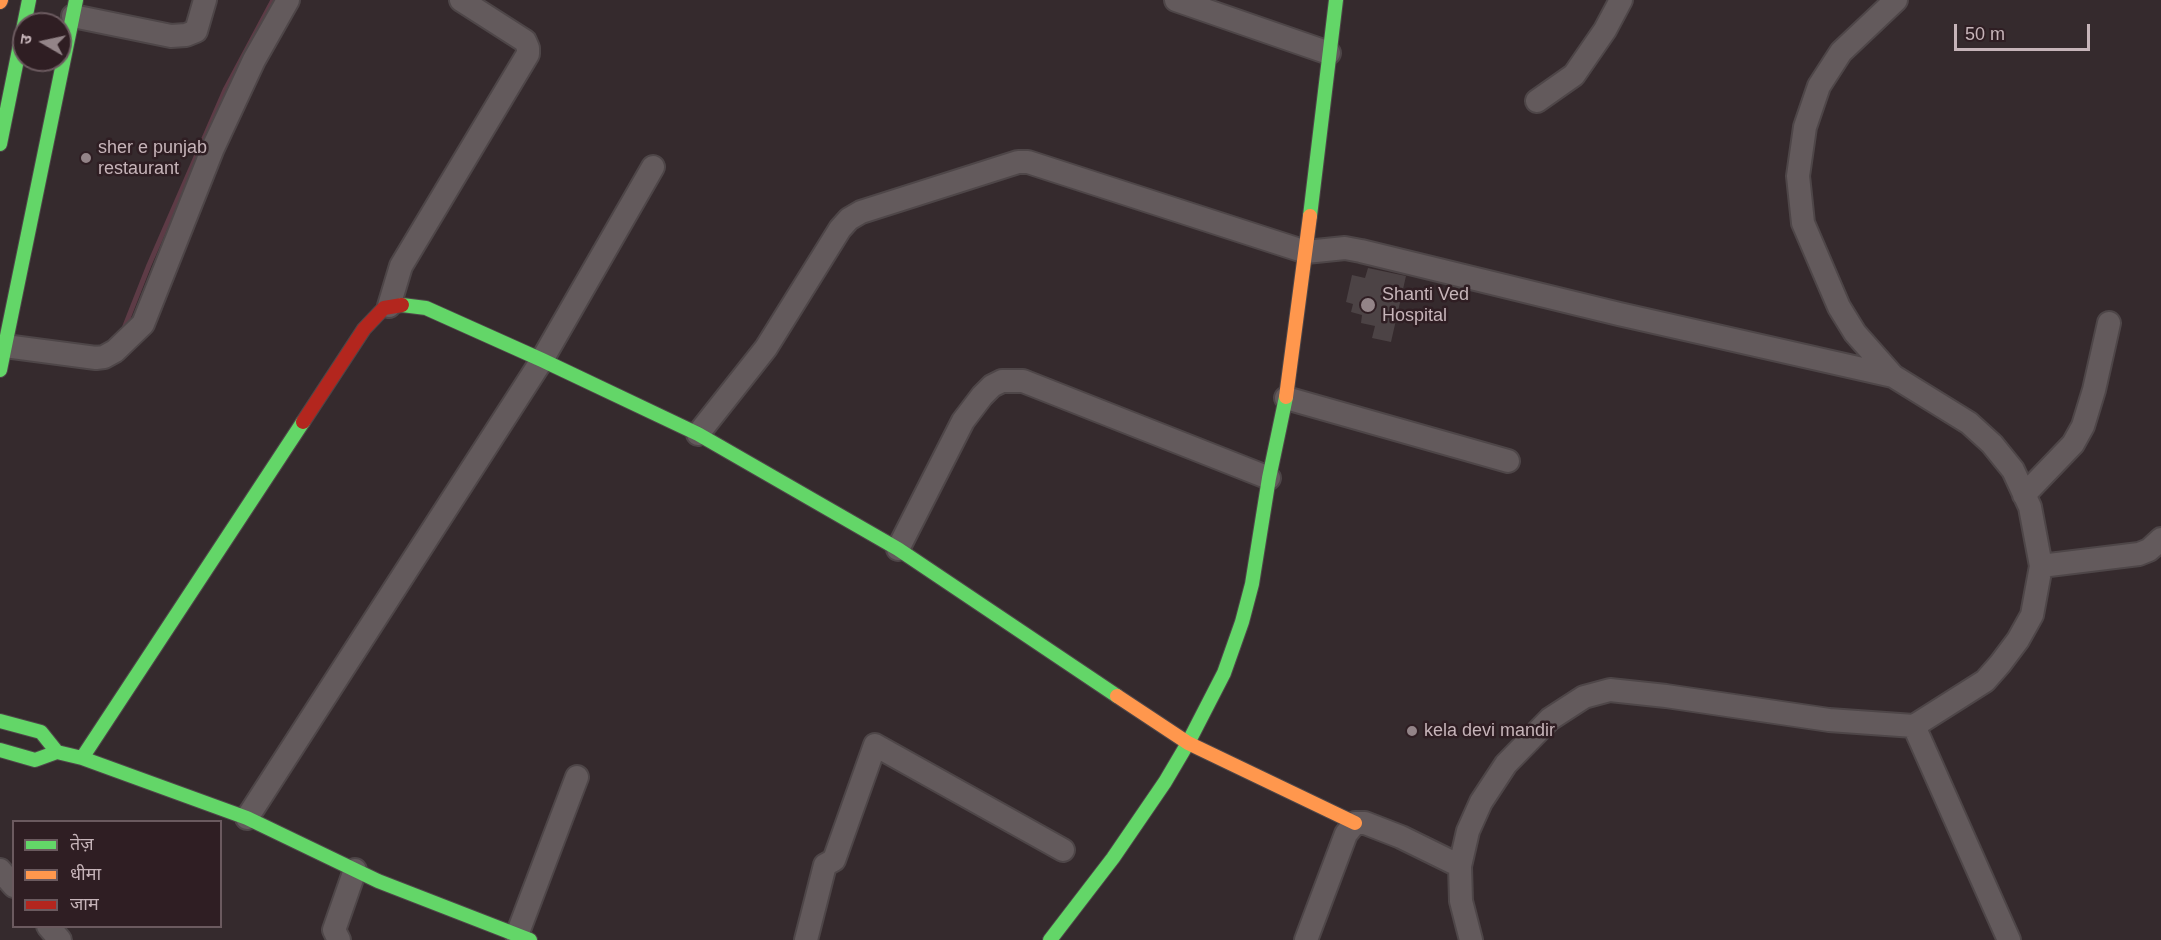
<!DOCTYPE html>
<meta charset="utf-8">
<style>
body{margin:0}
#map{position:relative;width:2161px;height:940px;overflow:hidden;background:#352a2d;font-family:Helvetica,"Noto Sans Devanagari",sans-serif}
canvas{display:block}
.legend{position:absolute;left:12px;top:820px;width:210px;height:108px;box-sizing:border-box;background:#2f1e23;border:2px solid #6b5a5f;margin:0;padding:8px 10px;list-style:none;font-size:18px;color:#c6b4b9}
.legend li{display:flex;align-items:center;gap:12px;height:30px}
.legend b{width:30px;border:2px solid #6b5a5f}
.north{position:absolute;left:12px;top:12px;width:60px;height:60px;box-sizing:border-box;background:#2f1e23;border:2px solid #6b5a5f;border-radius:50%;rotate:279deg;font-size:16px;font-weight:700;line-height:24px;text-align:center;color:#c6b4b9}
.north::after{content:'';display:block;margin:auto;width:21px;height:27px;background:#938488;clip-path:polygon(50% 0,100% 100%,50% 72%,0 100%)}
.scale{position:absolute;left:1954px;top:24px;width:136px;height:27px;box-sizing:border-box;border:3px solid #c6b4b9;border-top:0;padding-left:8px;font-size:18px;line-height:21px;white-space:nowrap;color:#c6b4b9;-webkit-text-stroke:4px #2f1e23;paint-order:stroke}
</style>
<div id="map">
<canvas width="2161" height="940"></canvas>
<ul class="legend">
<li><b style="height:8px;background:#63d668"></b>तेज़</li>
<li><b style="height:8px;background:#ff974d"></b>धीमा</li>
<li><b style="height:8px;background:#b3261e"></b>जाम</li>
</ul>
<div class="north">उ</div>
<div class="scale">50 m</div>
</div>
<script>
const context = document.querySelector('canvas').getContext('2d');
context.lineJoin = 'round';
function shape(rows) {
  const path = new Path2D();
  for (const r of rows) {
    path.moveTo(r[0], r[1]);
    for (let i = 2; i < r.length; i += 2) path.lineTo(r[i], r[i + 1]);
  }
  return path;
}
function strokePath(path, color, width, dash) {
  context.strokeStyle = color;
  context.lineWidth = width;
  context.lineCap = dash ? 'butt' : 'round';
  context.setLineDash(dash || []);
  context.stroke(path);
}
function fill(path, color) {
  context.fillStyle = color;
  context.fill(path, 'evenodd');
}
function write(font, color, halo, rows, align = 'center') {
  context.font = font + ' Helvetica,sans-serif';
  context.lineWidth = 5;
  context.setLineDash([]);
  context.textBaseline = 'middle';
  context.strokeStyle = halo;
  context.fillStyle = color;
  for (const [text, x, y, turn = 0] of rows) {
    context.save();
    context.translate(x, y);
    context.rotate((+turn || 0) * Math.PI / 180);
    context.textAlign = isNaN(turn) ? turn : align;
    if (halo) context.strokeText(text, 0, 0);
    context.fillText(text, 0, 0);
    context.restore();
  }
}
strokePath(shape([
 [123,331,149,265,225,90,273,0]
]), '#5d3b46', 5);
fill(shape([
 [1368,268,1406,276,1391,342,1372,338,1375,326,1361,323,1362,315,1351,312,1353,304,1346,302,1352,275,1365,278]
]), '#4c4345');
const street = shape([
 [1176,0,1329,53],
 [1896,0,1841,52,1819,86,1805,127,1798,176,1803,223,1839,307,1855,333,1893,376,1969,423,1992,444,2013,470,2030,507,2041,566,2032,615,2018,640,2000,664,1985,681,1914,726],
 [73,16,171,36,186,35,196,31,205,0],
 [1537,101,1574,75,1605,30,1621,0],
 [389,306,401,266,528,54,528,48,525,41,461,0],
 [5,346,96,358,104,357,115,351,143,324,213,148,254,60,288,0],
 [1286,398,1508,461],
 [698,434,766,348,840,229,849,219,861,212,1018,162,1028,162,1306,252,1345,248,1361,251,1619,314,1893,376],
 [2024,495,2073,444,2083,426,2094,390,2109,323],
 [898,549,963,421,982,396,992,386,1002,381,1023,381,1269,478],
 [2041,566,2139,554,2149,550,2161,539],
 [247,818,542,360,653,167],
 [0,870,14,886],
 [48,926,60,940],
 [517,935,577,777],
 [339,940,334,930,355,870],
 [806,940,825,865,834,860,875,745,1063,850],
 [1306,940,1346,834,1355,823,1365,823,1401,837,1460,866],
 [1471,940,1461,901,1460,866,1468,831,1481,802,1506,764,1550,719,1584,697,1610,690,1666,696,1829,720,1914,726,2009,940]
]);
const fast = shape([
 [0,144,29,0],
 [1310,216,1336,0],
 [402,305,426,308,542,360,698,434,898,549,1117,696],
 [0,370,76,0],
 [0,721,41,732,57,752],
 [0,750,35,760,57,752,82,758,247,818,378,881,530,940],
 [82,758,303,422],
 [1050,940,1113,858,1165,782,1188,743,1224,673,1242,622,1252,584,1269,478,1286,397]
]);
const slow = shape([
 [0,2,1,0],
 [1286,397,1310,216],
 [1117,696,1188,743,1355,823]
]);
const jam = shape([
 [303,422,364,329,384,308,402,305]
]);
strokePath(street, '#4e4648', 26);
strokePath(fast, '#4e4648', 16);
strokePath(slow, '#4e4648', 16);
strokePath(jam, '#4e4648', 16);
strokePath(street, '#635a5c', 22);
strokePath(fast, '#63d668', 14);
strokePath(slow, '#ff974d', 14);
strokePath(jam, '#b3261e', 14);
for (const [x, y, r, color] of [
 [86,158,6,"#938488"],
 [1368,305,8,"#938488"],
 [1412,731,6,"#938488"]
]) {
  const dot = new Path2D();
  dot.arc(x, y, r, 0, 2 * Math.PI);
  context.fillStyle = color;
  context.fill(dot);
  strokePath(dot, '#2f1e23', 2);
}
write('18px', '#c6b4b9', '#2f1e23', [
 ["sher e punjab",98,148],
 ["restaurant",98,169],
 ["Shanti Ved",1382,295],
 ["Hospital",1382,316],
 ["kela devi mandir",1424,731]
], 'left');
</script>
